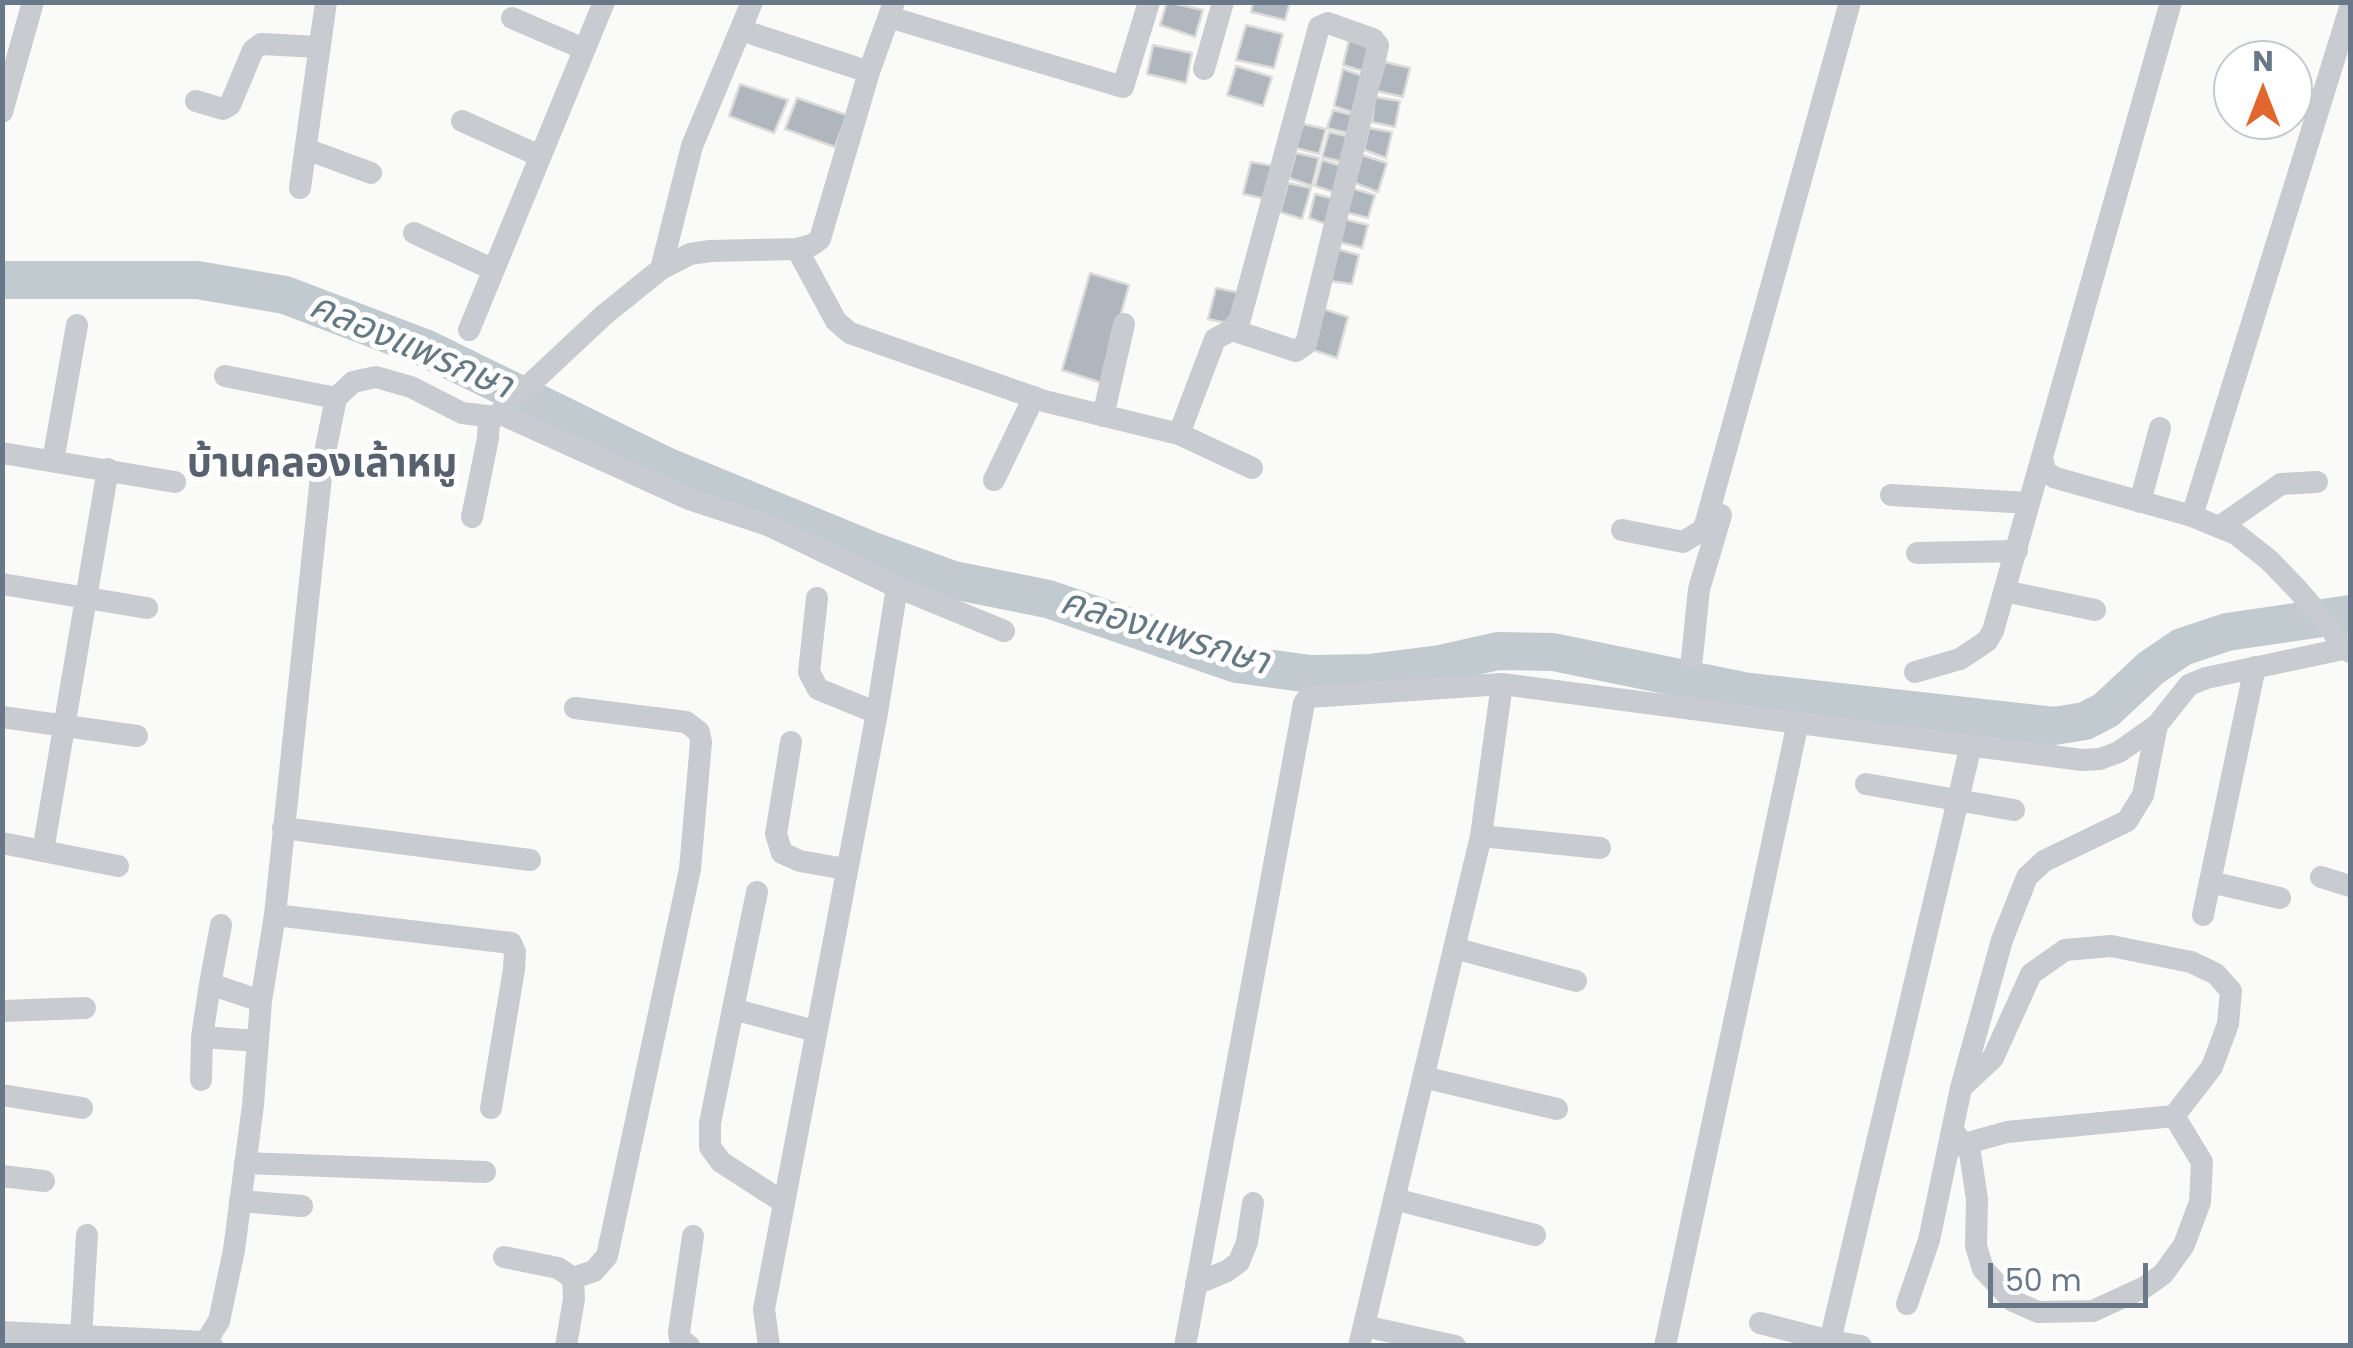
<!DOCTYPE html>
<meta charset="utf-8">
<style>
body{margin:0}
#map{position:relative;width:2353px;height:1348px;overflow:hidden;background:#fafaf8;font-family:Poppins,sans-serif}
canvas{display:block}
.frame{position:absolute;inset:0;border:5px solid #697889;pointer-events:none}
.north{position:absolute;left:2213px;top:40px;width:100px;height:100px;box-sizing:border-box;background:#fff;border:2px solid #c3c9d0;border-radius:50%;rotate:0deg;font-size:28px;font-weight:700;line-height:40px;text-align:center;color:#697889}
.north::after{content:'';display:block;margin:auto;width:35px;height:45px;background:#e2672f;clip-path:polygon(50% 0,100% 100%,50% 72%,0 100%)}
.scale{position:absolute;left:1988px;top:1263px;width:160px;height:45px;box-sizing:border-box;border:5px solid #697889;border-top:0;padding-left:12px;font-size:30px;line-height:35px;white-space:nowrap;color:#697889;-webkit-text-stroke:8px #fff;paint-order:stroke}
</style>
<div id="map">
<canvas width="2353" height="1348"></canvas>
<div class="frame"></div>
<div class="north">N</div>
<div class="scale">50 m</div>
</div>
<script>
const context = document.querySelector('canvas').getContext('2d');
context.lineJoin = 'round';
function shape(rows) {
  const path = new Path2D();
  for (const r of rows) {
    path.moveTo(r[0], r[1]);
    for (let i = 2; i < r.length; i += 2) path.lineTo(r[i], r[i + 1]);
  }
  return path;
}
function strokePath(path, color, width, dash) {
  context.strokeStyle = color;
  context.lineWidth = width;
  context.lineCap = dash ? 'butt' : 'round';
  context.setLineDash(dash || []);
  context.stroke(path);
}
function fill(path, color) {
  context.fillStyle = color;
  context.fill(path, 'evenodd');
}
function write(font, color, halo, rows, align = 'center') {
  context.font = font + ' Poppins,"Noto Sans Thai",sans-serif';
  context.lineWidth = 10;
  context.setLineDash([]);
  context.textBaseline = 'middle';
  context.strokeStyle = halo;
  context.fillStyle = color;
  for (const [text, x, y, turn = 0] of rows) {
    context.save();
    context.translate(x, y);
    context.rotate((+turn || 0) * Math.PI / 180);
    context.textAlign = isNaN(turn) ? turn : align;
    if (halo) context.strokeText(text, 0, 0);
    context.fillText(text, 0, 0);
    context.restore();
  }
}
strokePath(shape([
 [2,280,197,280,285,295,427,349,666,466,878,553,953,580,1048,599,1237,664,1310,674,1369,673,1440,664,1498,651,1553,652,1749,692,2054,726,2085,721,2106,710,2151,668,2182,647,2227,632,2350,614]
]), '#c1cacf', 38);
const building = shape([
 [1167,2,1203,10,1195,37,1160,25,1167,2],
 [1253,2,1290,2,1285,20,1251,12,1253,2],
 [1246,25,1283,34,1274,68,1236,60,1246,25],
 [1350,36,1372,43,1366,72,1343,65,1350,36],
 [1153,45,1192,53,1186,83,1147,74,1153,45],
 [1385,62,1410,68,1403,97,1377,91,1385,62],
 [1236,66,1272,77,1263,106,1227,95,1236,66],
 [1343,69,1366,77,1357,114,1334,106,1343,69],
 [740,84,788,100,774,133,729,116,740,84],
 [1375,97,1400,101,1395,127,1372,122,1375,97],
 [797,98,847,115,835,147,785,129,797,98],
 [1333,110,1357,116,1351,134,1327,128,1333,110],
 [1303,124,1326,129,1319,154,1296,148,1303,124],
 [1369,128,1392,132,1386,158,1364,150,1369,128],
 [1329,132,1351,137,1343,162,1322,157,1329,132],
 [1296,153,1319,158,1312,186,1289,178,1296,153],
 [1362,155,1387,163,1378,192,1355,183,1362,155],
 [1322,160,1342,166,1336,193,1315,186,1322,160],
 [1251,162,1274,166,1266,199,1243,194,1251,162],
 [1288,183,1311,188,1302,219,1280,212,1288,183],
 [1351,188,1375,195,1368,218,1345,212,1351,188],
 [1315,194,1335,199,1328,225,1309,218,1315,194],
 [1344,219,1368,225,1362,248,1339,242,1344,219],
 [1337,249,1359,255,1352,284,1330,281,1337,249],
 [1090,273,1129,285,1102,383,1062,370,1090,273],
 [1216,288,1241,293,1232,324,1208,319,1216,288],
 [1324,309,1348,317,1337,358,1313,350,1324,309]
]);
fill(building, '#afb6bd');
strokePath(building, '#dcdcda', 2.5);
strokePath(shape([
 [2171,2,2042,457,2045,472,2056,478,2192,516,2236,534,2269,560,2297,589,2332,630,2343,649],
 [889,17,1123,87,1149,2],
 [512,18,584,49],
 [741,30,869,72],
 [1204,69,1223,2],
 [196,101,223,109,230,105,253,50,261,44,318,47],
 [2,112,33,2],
 [462,121,540,156],
 [306,149,371,173],
 [300,188,326,2],
 [414,233,494,270],
 [797,249,836,321,850,333,1044,401,1179,434,1215,339,1232,330,1240,319,1319,27,1328,23,1373,39,1378,45,1376,55,1306,344,1296,351,1232,330],
 [661,269,692,146,752,2],
 [469,330,604,2],
 [225,376,336,398],
 [501,414,689,499,768,525,897,587,1004,631],
 [1103,416,1124,324],
 [1179,434,1252,468],
 [2,453,175,482],
 [53,461,77,325],
 [994,480,1034,397],
 [1891,495,2029,503],
 [2140,502,2160,428],
 [2192,516,2350,8],
 [472,517,488,438,489,418],
 [2219,527,2281,484,2317,482],
 [1622,530,1683,542,1704,529,1850,2],
 [1917,553,2017,551],
 [2,584,147,608],
 [2004,591,2095,610],
 [817,598,809,672,818,689,877,713],
 [1692,658,1699,589,1721,515],
 [1915,672,1960,659,1987,641,1993,631,2042,457],
 [2,717,137,736],
 [791,742,776,834,782,853,800,861,845,869],
 [1866,784,2014,810],
 [283,828,530,860],
 [1481,836,1600,848],
 [2,843,118,866],
 [43,851,108,469],
 [2321,877,2350,886],
 [2210,882,2280,898],
 [757,892,733,1009,815,1031],
 [275,915,511,943,515,952,514,969,491,1108],
 [2203,915,2255,667],
 [221,925,210,984,261,1001],
 [1454,948,1576,981],
 [733,1009,710,1123,710,1147,721,1162,783,1202],
 [2,1011,85,1008],
 [202,1037,210,984],
 [1423,1077,1557,1109],
 [201,1080,202,1037,258,1041],
 [1961,1088,1993,1058,2031,974,2065,950,2111,946,2191,962,2216,974,2231,991,2228,1024,2212,1067,2174,1116,2007,1132,1964,1144],
 [2,1095,82,1108],
 [1957,1136,1970,1153,1977,1199,1976,1246,1983,1269,2013,1301,2038,1312,2093,1311,2145,1287,2163,1274,2184,1245,2200,1202,2202,1162,2174,1116],
 [245,1163,485,1172],
 [2,1176,44,1181],
 [1394,1199,1535,1235],
 [240,1201,302,1206],
 [504,1257,558,1268,573,1278,574,1299,566,1346],
 [573,1278,594,1271,607,1256,690,869,701,742,699,732,686,722,575,708],
 [1196,1284,1227,1271,1239,1262,1247,1242,1253,1203],
 [1907,1304,1929,1240,1961,1088,2002,940,2027,877,2044,861,2127,821,2143,795,2157,725],
 [1760,1323,1830,1341,1861,1346],
 [1364,1326,1455,1346],
 [2,1332,204,1342,212,1346],
 [81,1336,87,1235],
 [1830,1341,1971,745],
 [203,1346,219,1321,234,1250,253,1105,261,1001,275,915,322,467,336,398,353,382,376,377,411,387,462,413,495,417,604,315,661,269,690,254,710,251,797,249,812,245,820,239,869,72,894,2],
 [689,1346,680,1339,679,1332,693,1236],
 [769,1346,764,1309,877,713,897,587],
 [1185,1346,1304,703,1309,697,1502,684,2082,760,2100,759,2119,752,2157,725,2189,685,2206,678,2343,649,2350,652],
 [1359,1346,1481,836,1502,684],
 [1665,1346,1798,722]
]), '#c8cbcf', 22);
write('italic 38px', '#657983', '#fff', [
 ["คลองแพรกษา",410,348,23],
 ["คลองแพรกษา",1164,634,17]
]);
write('bold 40px', '#57626e', '#fff', [
 ["บ้านคลองเล้าหมู",322,466]
]);
</script>
